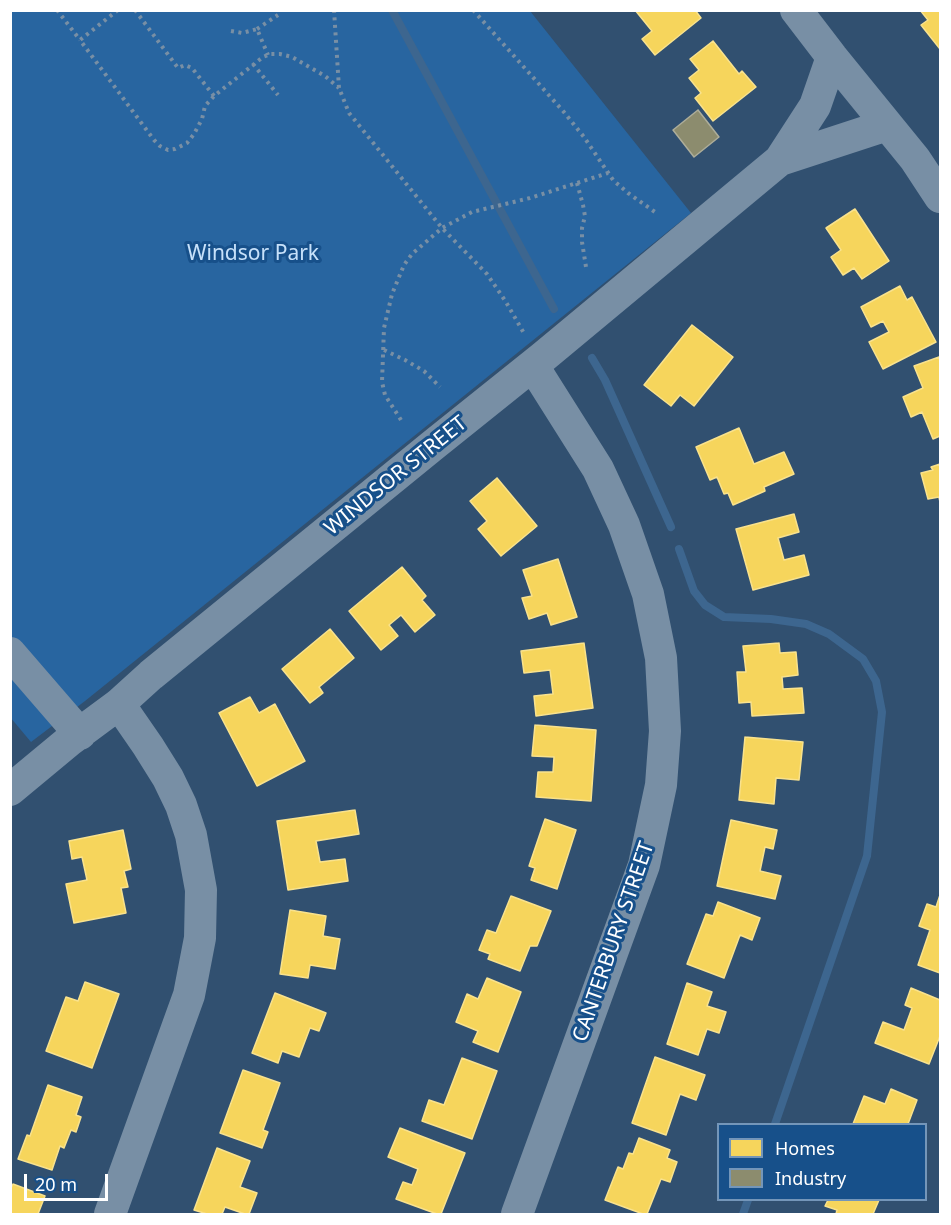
<!DOCTYPE html>
<style>
body{margin:0}
#map{position:relative;width:951px;height:1225px;overflow:hidden;background:#315070;font-family:"Noto Sans",sans-serif}
canvas{display:block}
.frame{position:absolute;inset:0;border:12px solid #fff;pointer-events:none}
.legend{position:absolute;left:717px;top:1123px;width:210px;height:78px;box-sizing:border-box;background:#17508a;border:2px solid #7496b9;margin:0;padding:8px 10px;list-style:none;font-size:18px;color:#fff}
.legend li{display:flex;align-items:center;gap:12px;height:30px}
.legend b{width:30px;border:2px solid #7496b9}
.scale{position:absolute;left:24px;top:1174px;width:84px;height:27px;box-sizing:border-box;border:3px solid #fff;border-top:0;padding-left:8px;font-size:18px;line-height:21px;white-space:nowrap;color:#fff;-webkit-text-stroke:4px #17508a;paint-order:stroke}
</style>
<div id="map">
<canvas width="951" height="1225"></canvas>
<div class="frame"></div>
<ul class="legend">
<li><b style="height:16px;background:#f6d55c"></b>Homes</li>
<li><b style="height:16px;background:#8c8c6e"></b>Industry</li>
</ul>
<div class="scale">20 m</div>
</div>
<script>
const context = document.querySelector('canvas').getContext('2d');
context.lineJoin = 'round';
function fill(path, color) {
  context.fillStyle = color;
  context.fill(path, 'evenodd');
}
function shape(rows) {
  const path = new Path2D();
  for (const r of rows) {
    path.moveTo(r[0], r[1]);
    for (let i = 2; i < r.length; i += 2) path.lineTo(r[i], r[i + 1]);
  }
  return path;
}
function strokePath(path, color, width, dash) {
  context.strokeStyle = color;
  context.lineWidth = width;
  context.lineCap = dash ? 'butt' : 'round';
  context.setLineDash(dash || []);
  context.stroke(path);
}
function write(font, color, halo, rows, align = 'center') {
  context.font = font + ' "Noto Sans",sans-serif';
  context.lineWidth = 6;
  context.setLineDash([]);
  context.textBaseline = 'middle';
  context.strokeStyle = halo;
  context.fillStyle = color;
  for (const [text, x, y, turn = 0] of rows) {
    context.save();
    context.translate(x, y);
    context.rotate((+turn || 0) * Math.PI / 180);
    context.textAlign = isNaN(turn) ? turn : align;
    if (halo) context.strokeText(text, 0, 0);
    context.fillText(text, 0, 0);
    context.restore();
  }
}
fill(shape([
 [10,11,530,11,691,213,85,701,31,742,10,717]
]), '#2865a0');
const homes = shape([
 [635,10,695,10,701,18,655,55,642,39,652,31,635,10],
 [920,10,940,10,940,49,921,25,928,20,920,10],
 [713,41,739,74,742,71,756,87,713,121,695,98,701,93,689,78,699,70,690,59,713,41],
 [855,209,889,261,862,279,854,268,843,275,831,257,841,250,826,228,855,209],
 [900,286,907,300,912,297,936,342,883,369,869,342,889,332,883,321,871,327,861,307,900,286],
 [692,325,733,357,694,406,680,395,671,406,644,385,692,325],
 [939,357,940,361,940,436,933,439,922,412,911,417,903,397,923,388,914,366,939,357],
 [739,428,754,464,784,452,794,474,764,487,765,491,733,505,728,493,724,494,717,477,710,480,696,447,739,428],
 [940,464,940,502,939,497,928,499,921,473,933,470,931,467,940,464],
 [497,478,537,526,501,556,478,529,487,521,470,501,497,478],
 [794,514,799,532,778,538,784,560,804,555,809,575,753,590,736,529,794,514],
 [558,559,577,617,551,625,547,613,529,619,522,598,532,596,523,570,558,559],
 [402,567,426,596,422,600,435,615,415,632,401,615,389,625,398,636,381,650,349,611,402,567],
 [330,629,354,658,319,687,323,693,310,703,282,669,330,629],
 [584,643,593,708,536,716,534,696,553,694,550,670,524,673,521,651,584,643],
 [779,643,780,653,796,652,798,675,782,677,783,689,802,688,804,713,752,716,751,702,739,703,737,672,746,672,743,646,779,643],
 [250,697,259,713,275,704,305,761,257,786,219,713,250,697],
 [535,725,596,730,591,801,536,797,538,772,553,772,554,757,532,756,535,725],
 [745,737,803,742,799,780,776,778,774,804,739,800,745,737],
 [355,810,359,834,316,841,320,862,345,859,348,881,288,890,277,821,355,810],
 [545,819,576,830,557,889,531,880,535,868,529,866,545,819],
 [731,820,777,830,773,849,765,847,760,871,781,876,775,899,717,886,731,820],
 [123,830,131,869,124,871,128,887,121,888,126,913,74,923,66,884,87,880,82,857,72,859,69,841,123,830],
 [940,895,940,973,918,965,930,930,919,926,927,904,936,907,940,895],
 [511,896,551,911,537,946,530,946,520,971,488,959,490,954,479,950,487,930,496,933,511,896],
 [718,902,760,918,752,940,740,935,724,978,687,964,706,914,713,916,718,902],
 [290,910,326,916,323,936,340,939,335,969,310,965,308,978,280,974,290,910],
 [487,978,521,992,498,1052,473,1042,478,1031,456,1022,467,994,478,999,487,978],
 [85,982,119,994,92,1068,46,1051,66,997,78,1001,85,982],
 [687,983,712,992,707,1006,726,1012,719,1033,707,1029,698,1055,667,1044,687,983],
 [911,988,940,1000,940,1036,929,1064,875,1043,883,1022,904,1030,912,1008,905,1005,911,988],
 [275,993,326,1013,319,1031,310,1028,299,1057,282,1051,278,1063,252,1053,275,993],
 [655,1057,705,1075,696,1100,680,1094,666,1135,632,1123,655,1057],
 [462,1058,497,1071,472,1139,422,1121,429,1100,444,1105,462,1058],
 [243,1070,280,1083,263,1130,268,1132,262,1148,220,1133,243,1070],
 [48,1085,82,1097,76,1115,81,1117,76,1132,71,1130,64,1148,60,1146,52,1170,18,1159,27,1135,30,1136,48,1085],
 [891,1089,917,1100,908,1124,853,1124,864,1096,885,1104,891,1089],
 [400,1128,465,1153,441,1214,437,1214,396,1199,403,1182,412,1185,418,1169,388,1157,400,1128],
 [639,1138,670,1150,667,1158,677,1162,670,1182,661,1179,647,1214,643,1214,605,1200,618,1167,623,1169,629,1153,633,1154,639,1138],
 [217,1148,250,1161,240,1187,257,1193,249,1214,245,1214,225,1207,222,1214,207,1214,194,1210,217,1148],
 [13,1184,45,1196,38,1214,10,1214,10,1190,13,1184],
 [828,1200,879,1200,873,1214,836,1214,837,1210,825,1206,828,1200]
]);
fill(homes, '#f6d55c');
strokePath(homes, '#f9e28d', 1.5);
const industry = shape([
 [698,110,719,137,694,157,673,130,698,110]
]);
fill(industry, '#8c8c6e');
strokePath(industry, '#aeae9a', 1.5);
strokePath(shape([
 [392,10,554,309],
 [592,358,605,380,671,527],
 [679,549,694,591,705,605,724,617,771,619,806,624,829,634,863,659,876,681,882,712,867,856,775,1124],
 [743,1214,748,1200]
]), '#3d668f', 8);
strokePath(shape([
 [57,10,80,40],
 [118,10,80,40,154,140,160,146,168,150,175,149,187,143,194,134,202,119,205,106,214,96,263,57,271,54,280,54,292,57,325,76,339,88],
 [135,10,178,68,185,65,192,68,214,96],
 [334,10,339,88,349,113,442,228,487,274,506,302,525,335],
 [473,10,563,111,584,137,613,180,628,193,655,212],
 [257,29,278,15],
 [231,31,242,33,257,29,268,55],
 [253,64,278,95],
 [577,183,583,205,585,216,582,228,582,242,586,267],
 [384,350,405,360,424,371,440,387],
 [401,420,385,395,382,382,384,328,392,294,404,265,412,254,442,228,472,212,530,198,608,173]
]), '#788fa5', 4, [3, 4.5]);
strokePath(shape([
 [796,10,832,57,915,159,940,197],
 [780,160,815,106,832,57],
 [10,653,80,734],
 [10,790,69,741,119,704,151,675,432,446,543,357,780,160,887,125],
 [110,1214,189,995,200,938,201,890,191,835,181,805,168,778,148,746,119,704],
 [517,1214,644,865,661,785,665,731,661,658,648,594,624,525,598,469,533,366]
]), '#788fa5', 32);
write('21px', '#c7e1fa', '#17508a', [
 ["Windsor Park",253,254]
]);
write('21px', '#fff', '#17508a', [
 ["WINDSOR STREET",396,476,-39],
 ["CANTERBURY STREET",614,942,-71]
]);
</script>
